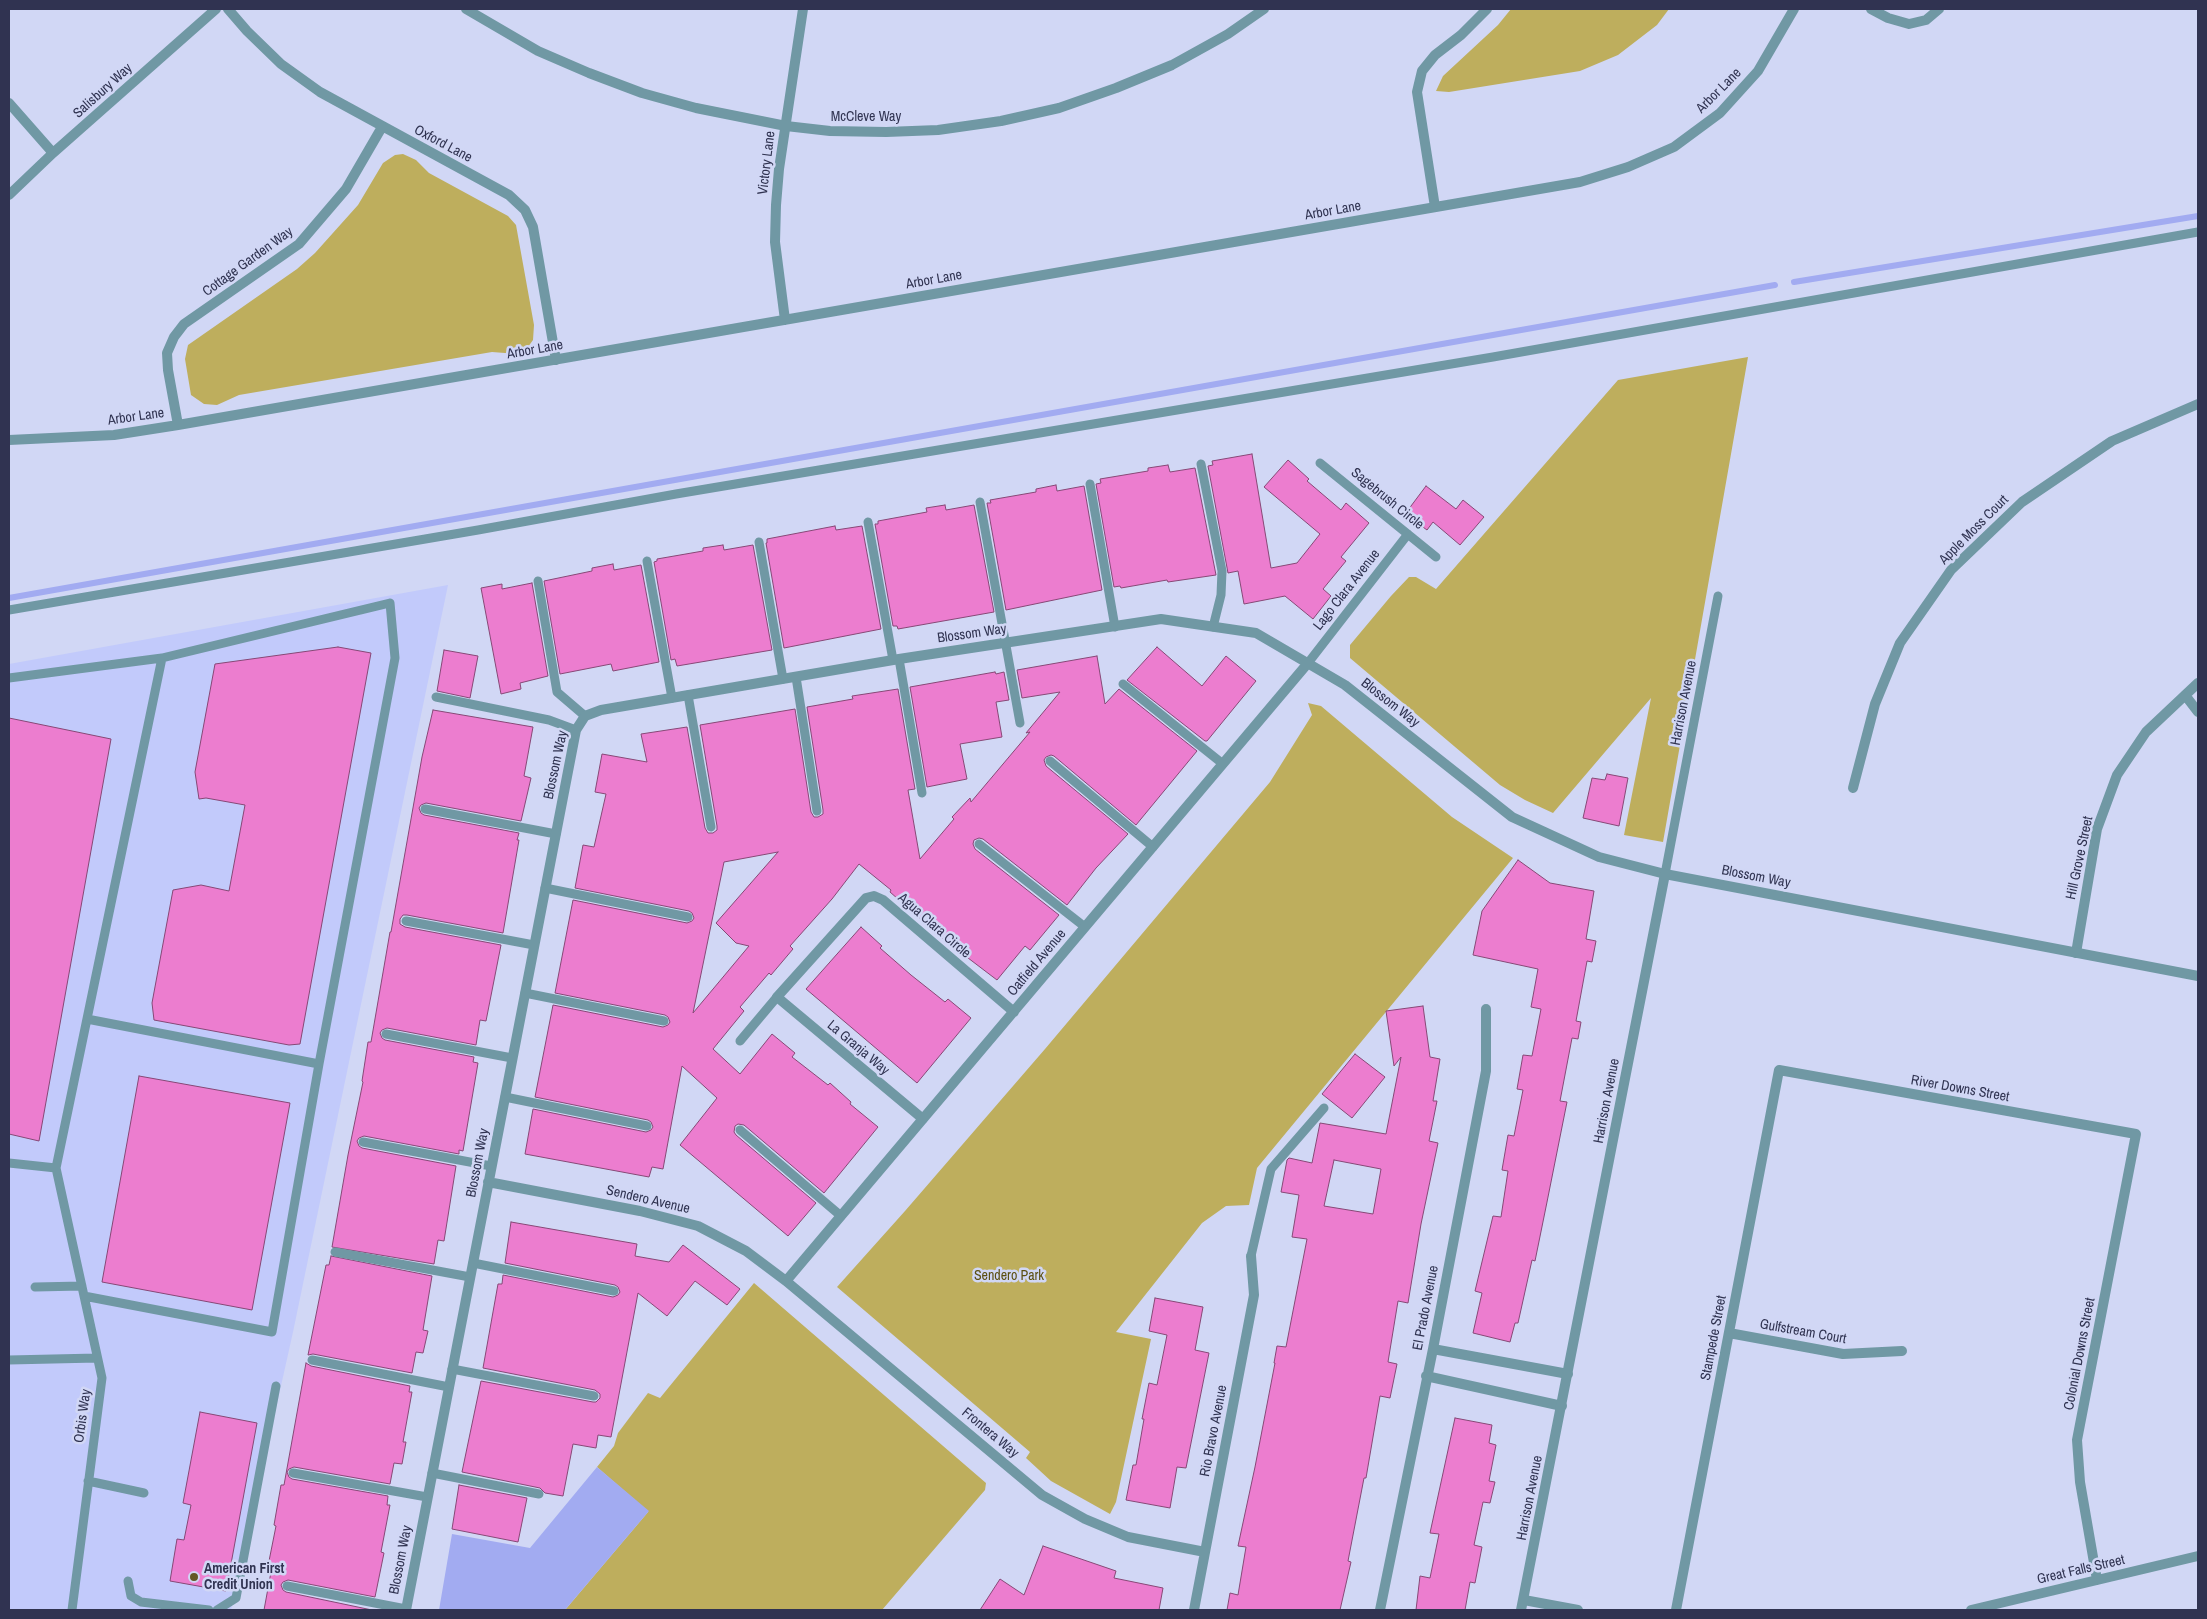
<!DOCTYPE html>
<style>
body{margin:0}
#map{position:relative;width:2207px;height:1619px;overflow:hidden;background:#d1d7f5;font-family:"Archivo Narrow",sans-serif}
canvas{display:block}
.frame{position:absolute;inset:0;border:10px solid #303351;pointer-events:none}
</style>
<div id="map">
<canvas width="2207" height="1619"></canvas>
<div class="frame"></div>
</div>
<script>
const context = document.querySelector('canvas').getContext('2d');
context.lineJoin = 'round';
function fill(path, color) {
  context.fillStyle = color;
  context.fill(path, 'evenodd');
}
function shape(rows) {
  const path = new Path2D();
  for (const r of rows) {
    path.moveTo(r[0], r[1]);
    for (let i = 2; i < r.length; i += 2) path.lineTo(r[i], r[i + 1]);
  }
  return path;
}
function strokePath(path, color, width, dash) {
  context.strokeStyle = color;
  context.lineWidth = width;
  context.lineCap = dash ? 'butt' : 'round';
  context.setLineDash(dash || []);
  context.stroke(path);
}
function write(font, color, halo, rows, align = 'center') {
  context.font = font + ' "Archivo Narrow",sans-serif';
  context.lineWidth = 5;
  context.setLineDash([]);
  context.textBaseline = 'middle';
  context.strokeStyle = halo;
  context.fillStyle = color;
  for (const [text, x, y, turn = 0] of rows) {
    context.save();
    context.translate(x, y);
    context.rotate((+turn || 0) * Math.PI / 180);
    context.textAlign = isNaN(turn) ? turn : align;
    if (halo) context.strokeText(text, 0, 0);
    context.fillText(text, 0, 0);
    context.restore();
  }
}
fill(shape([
 [448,585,293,1332,231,1610,9,1610,9,664]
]), '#c2cafb');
fill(shape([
 [1511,9,1669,9,1657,25,1618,55,1580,71,1449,92,1436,91,1443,76,1498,25],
 [403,154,416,160,429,173,508,216,516,225,534,325,533,340,528,347,524,352,518,354,492,352,239,395,217,405,204,404,191,395,185,359,188,345,297,269,315,253,358,205,383,163,395,155],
 [1748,357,1663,842,1624,835,1651,698,1553,813,1525,800,1500,785,1350,658,1350,645,1391,596,1409,577,1416,577,1436,589,1618,380],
 [1308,703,1321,706,1452,817,1513,858,1257,1168,1249,1205,1226,1206,1202,1223,1116,1332,1151,1339,1116,1502,1110,1514,1051,1481,1026,1458,1030,1452,837,1287,905,1211,1045,1049,1270,782,1312,715],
 [754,1283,986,1483,985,1490,882,1610,565,1610,648,1512,597,1467,614,1446,618,1433,648,1393,660,1398]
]), '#beae5d');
fill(shape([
 [597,1467,649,1511,565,1610,439,1610,452,1534,530,1548]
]), '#a2abf1');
strokePath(shape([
 [1794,282,2198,216],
 [9,598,1775,285]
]), '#a2abf1', 6);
const building = shape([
 [1252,454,1271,568,1297,563,1320,534,1264,487,1288,460,1309,479,1307,481,1341,510,1346,503,1369,523,1341,557,1346,561,1323,589,1331,596,1313,619,1285,596,1244,604,1238,571,1228,573,1208,466,1213,465,1212,461,1252,454],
 [1168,465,1170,472,1195,468,1216,575,1168,582,1167,580,1121,588,1120,586,1114,587,1096,484,1101,483,1100,479,1148,471,1148,468,1168,465],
 [1056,485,1057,491,1084,486,1102,590,1006,610,987,503,991,503,990,500,1036,492,1036,489,1056,485],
 [1426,486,1456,509,1463,500,1484,517,1460,545,1433,522,1427,530,1405,514,1426,486],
 [945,505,946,510,974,505,994,612,898,629,897,626,893,626,875,524,878,524,878,521,927,512,926,508,945,505],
 [835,526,836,530,862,526,881,629,784,648,766,543,767,543,767,539,835,526],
 [723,545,724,550,753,545,772,650,677,666,675,659,671,660,654,562,657,561,657,559,703,551,703,548,723,545],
 [613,564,614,570,641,565,659,662,613,671,611,664,560,674,544,581,592,571,592,568,613,564],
 [532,583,548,676,520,683,521,689,501,694,481,588,502,584,502,589,532,583],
 [338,647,371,653,300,1044,289,1045,154,1020,152,1003,173,890,201,885,229,891,245,805,206,798,199,799,195,772,215,664,338,647],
 [1157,647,1202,686,1226,656,1256,681,1207,741,1205,741,1127,680,1157,647],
 [444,650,478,656,470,698,437,691,444,650],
 [1097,656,1105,704,1119,689,1197,751,1136,825,1054,756,1051,755,1046,757,1044,760,1046,766,1128,834,1096,868,1067,905,983,839,979,838,974,840,973,844,975,849,1059,915,1030,950,1025,946,997,980,947,942,890,892,891,890,859,864,832,899,790,946,793,949,771,975,769,973,740,1007,744,1011,713,1049,740,1074,772,1034,795,1053,792,1057,828,1085,830,1083,851,1102,850,1104,878,1127,824,1193,744,1125,738,1124,735,1126,734,1132,736,1135,816,1203,788,1236,680,1145,717,1098,682,1066,663,1169,652,1167,649,1177,525,1154,533,1109,646,1132,651,1130,653,1127,651,1122,648,1120,535,1097,553,1005,663,1027,668,1025,670,1022,668,1017,665,1015,555,993,573,900,687,923,692,921,694,918,692,913,689,911,575,888,583,845,594,847,606,794,595,792,602,754,647,762,641,734,687,727,705,828,708,833,713,833,717,830,717,826,700,725,795,709,811,812,814,817,818,817,823,814,823,810,807,707,853,699,852,696,898,689,915,789,908,790,920,859,954,819,952,817,970,798,971,802,1030,732,1026,733,1060,692,1022,698,1017,670,1097,656],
 [778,852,716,923,736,943,749,946,693,1013,724,862,778,852],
 [995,672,996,674,1004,672,1009,700,996,702,1002,737,960,744,967,779,927,787,910,687,995,672],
 [433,710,533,727,524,776,531,778,521,821,426,803,421,805,419,808,421,813,424,815,519,833,517,840,519,840,503,933,407,915,403,915,400,919,400,924,405,927,501,945,486,1021,480,1020,476,1045,387,1028,382,1030,380,1033,382,1038,385,1040,474,1057,473,1062,478,1063,463,1151,459,1150,459,1154,364,1136,359,1138,357,1141,359,1146,362,1148,456,1166,444,1241,438,1240,434,1264,332,1247,348,1155,363,1082,362,1081,368,1042,371,1042,390,932,391,932,422,757,433,710],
 [9,718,111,739,39,1141,9,1134,9,718],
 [1607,774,1628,778,1619,826,1583,818,1592,778,1605,780,1607,774],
 [1518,860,1550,883,1594,891,1586,939,1596,941,1592,962,1587,961,1576,1021,1581,1022,1578,1039,1572,1038,1560,1101,1567,1102,1547,1202,1535,1261,1532,1260,1518,1323,1515,1323,1510,1342,1473,1333,1482,1293,1475,1291,1493,1216,1501,1217,1508,1171,1502,1170,1508,1135,1514,1136,1523,1090,1517,1089,1523,1055,1532,1056,1541,1009,1531,1007,1538,969,1473,955,1482,911,1518,860],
 [861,927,882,946,880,948,911,975,945,1002,948,999,971,1018,917,1083,806,989,861,927],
 [1423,1006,1430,1057,1440,1059,1433,1101,1437,1101,1429,1141,1438,1143,1421,1224,1408,1303,1398,1301,1388,1362,1397,1364,1390,1398,1380,1396,1366,1478,1364,1478,1348,1561,1351,1562,1340,1610,1227,1610,1230,1593,1238,1595,1246,1547,1238,1546,1255,1467,1275,1363,1274,1363,1277,1346,1286,1347,1307,1239,1292,1237,1299,1195,1281,1192,1287,1160,1289,1158,1312,1163,1320,1123,1386,1134,1401,1057,1394,1066,1386,1011,1423,1006],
 [1334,1160,1381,1169,1373,1214,1324,1206,1334,1160],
 [1355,1054,1385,1077,1352,1118,1322,1094,1355,1054],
 [139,1076,290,1103,252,1310,102,1282,139,1076],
 [511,1222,637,1244,635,1256,669,1262,683,1245,740,1289,727,1305,695,1281,667,1316,638,1293,611,1437,598,1435,596,1448,573,1444,563,1496,545,1493,540,1488,462,1472,481,1381,593,1402,596,1402,600,1398,600,1394,595,1390,483,1368,498,1284,502,1284,503,1275,613,1297,618,1295,620,1292,618,1287,615,1285,505,1263,511,1222],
 [331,1256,432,1276,423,1330,428,1331,423,1353,416,1352,412,1373,313,1354,308,1355,326,1265,329,1265,331,1256],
 [1155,1298,1203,1307,1195,1350,1209,1353,1186,1468,1177,1467,1170,1508,1126,1500,1133,1465,1136,1465,1144,1419,1142,1419,1149,1383,1157,1385,1167,1335,1149,1331,1155,1298],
 [306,1363,311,1366,410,1386,409,1392,412,1392,403,1442,406,1442,402,1464,394,1463,390,1484,294,1467,289,1469,287,1472,289,1477,292,1479,388,1496,387,1505,390,1505,381,1552,384,1553,375,1597,288,1580,283,1582,281,1585,283,1590,286,1592,372,1610,264,1610,271,1572,267,1571,276,1526,274,1525,281,1485,284,1485,306,1363],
 [200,1412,257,1423,226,1591,170,1581,177,1539,184,1540,191,1505,183,1503,200,1412],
 [1455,1418,1492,1425,1489,1443,1496,1445,1489,1481,1495,1482,1490,1503,1483,1502,1474,1545,1482,1547,1475,1583,1470,1582,1465,1610,1416,1610,1420,1576,1430,1578,1439,1534,1430,1533,1455,1418],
 [459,1485,527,1498,518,1542,452,1529,459,1485],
 [1043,1546,1116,1571,1114,1578,1163,1588,1159,1610,980,1610,1000,1579,1024,1595,1043,1546]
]);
fill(building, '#ec7dcf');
strokePath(building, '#874876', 1);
strokePath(shape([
 [1320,463,1436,557],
 [1201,464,1222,571,1221,595,1213,627],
 [1090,484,1115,627],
 [980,502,1020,723],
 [868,522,893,660],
 [759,542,783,679],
 [647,561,672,698],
 [538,581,557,692,585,716],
 [9,610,478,530,676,494,1493,357,2198,232],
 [899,659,922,793],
 [1308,663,1408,534],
 [796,677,817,811],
 [9,678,162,658,56,1168,102,1378,72,1610],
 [1123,684,1223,764],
 [688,695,711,827],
 [436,697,549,720,576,730],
 [1050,761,1153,847],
 [425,809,556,834],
 [979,844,1085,927],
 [1665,874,1718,596],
 [545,888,688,917],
 [406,921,534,945],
 [525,993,664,1021],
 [87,1019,319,1064,395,658,390,603,162,658],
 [386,1034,512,1058],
 [740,1041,777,997],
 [505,1097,647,1126],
 [740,1130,841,1216],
 [363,1142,491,1166],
 [9,1163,56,1168],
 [335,1252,470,1277],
 [1251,1256,1271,1169,1324,1108],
 [473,1263,614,1291],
 [35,1287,82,1286],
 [84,1296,272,1332,319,1064],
 [9,1360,97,1358],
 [312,1360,449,1387],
 [452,1369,594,1396],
 [293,1473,427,1497],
 [432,1473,539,1494],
 [88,1481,144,1493],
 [128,1581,131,1596,141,1602,209,1610],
 [287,1586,406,1609],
 [217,1610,236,1598,276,1386]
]), '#7098a4', 9);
strokePath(shape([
 [228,9,247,31,281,64,320,92,509,195,525,210,533,227,556,360],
 [1871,9,1888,18,1909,24,1926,20,1939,9],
 [9,103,53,153],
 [9,195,53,153,216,9],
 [1435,207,1417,92,1422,71,1435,55,1461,35,1487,9],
 [785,320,775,242,776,205,779,169,803,9],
 [178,425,168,370,167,353,174,337,184,324,299,244,346,189,382,127],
 [9,440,114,435,178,425,1580,182,1628,167,1674,147,1720,113,1758,71,1794,9],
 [2185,695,2198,712],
 [1853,788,1875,704,1900,643,1951,570,2022,502,2112,441,2198,404],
 [2076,953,2097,829,2117,775,2146,732,2198,683],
 [923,1119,777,997,866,898,874,896,883,900,1014,1012],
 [488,1182,640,1211,698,1226,746,1251,786,1281,1042,1495,1085,1519,1128,1537,1205,1552],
 [786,1281,1308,663],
 [1729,1333,1843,1354,1902,1351],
 [1433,1349,1568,1374],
 [1426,1376,1562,1406],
 [1524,1600,1578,1610],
 [406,1610,576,730,585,716,601,710,899,659,1161,619,1256,633,1345,685,1512,817,1599,857,1665,874],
 [1194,1610,1254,1295,1251,1256],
 [1380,1610,1433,1349,1486,1071,1486,1009],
 [1676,1610,1779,1070,2136,1134,2077,1440,2080,1482,2097,1580],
 [1971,1610,2198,1556]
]), '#7098a4', 10);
strokePath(shape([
 [466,9,538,51,589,73,642,93,696,108,786,126,830,131,886,132,938,130,1001,121,1059,108,1116,88,1172,65,1228,34,1264,9],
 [1521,1610,1665,874,2198,976]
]), '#7098a4', 10);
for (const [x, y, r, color] of [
 [194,1577,5,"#635825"]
]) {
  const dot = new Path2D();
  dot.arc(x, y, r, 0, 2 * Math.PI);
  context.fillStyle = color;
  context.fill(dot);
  strokePath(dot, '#d1d7f5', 2);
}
write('14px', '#303351', '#d1d7f5', [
 ["Salisbury Way",103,91,-42],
 ["Arbor Lane",1719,91,-45],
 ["McCleve Way",866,117],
 ["Oxford Lane",443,144,28],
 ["Victory Lane",767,163,-83],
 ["Arbor Lane",1333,211,-10],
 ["Cottage Garden Way",248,262,-36],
 ["Arbor Lane",934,280,-10],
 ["Arbor Lane",535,350,-10],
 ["Arbor Lane",136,417,-8],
 ["Sagebrush Circle",1387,499,39],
 ["Apple Moss Court",1974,530,-45],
 ["Lago Clara Avenue",1347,590,-52],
 ["Blossom Way",972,634,-8],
 ["Blossom Way",1390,703,38],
 ["Harrison Avenue",1684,703,-79],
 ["Blossom Way",556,765,-78],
 ["Hill Grove Street",2080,858,-78],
 ["Blossom Way",1756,877,11],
 ["Agua Clara Circle",934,926,41],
 ["Oatfield Avenue",1037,963,-50],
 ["La Granja Way",858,1048,40],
 ["River Downs Street",1960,1089,10],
 ["Harrison Avenue",1607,1101,-79],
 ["Blossom Way",478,1163,-79],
 ["Sendero Avenue",648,1200,13],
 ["El Prado Avenue",1426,1308,-79],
 ["Gulfstream Court",1803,1332,10],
 ["Stampede Street",1714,1338,-79],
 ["Colonial Downs Street",2080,1354,-79],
 ["Orbis Way",83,1416,-82],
 ["Rio Bravo Avenue",1214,1431,-79],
 ["Frontera Way",990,1433,40],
 ["Harrison Avenue",1530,1498,-79],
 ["Blossom Way",401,1560,-79],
 ["Great Falls Street",2081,1570,-13]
]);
write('14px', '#5b4f11', '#d1d7f5', [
 ["Sendero Park",1009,1276]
]);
write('bold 14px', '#303351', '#d1d7f5', [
 ["American First",204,1569],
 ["Credit Union",204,1585]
], 'left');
</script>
